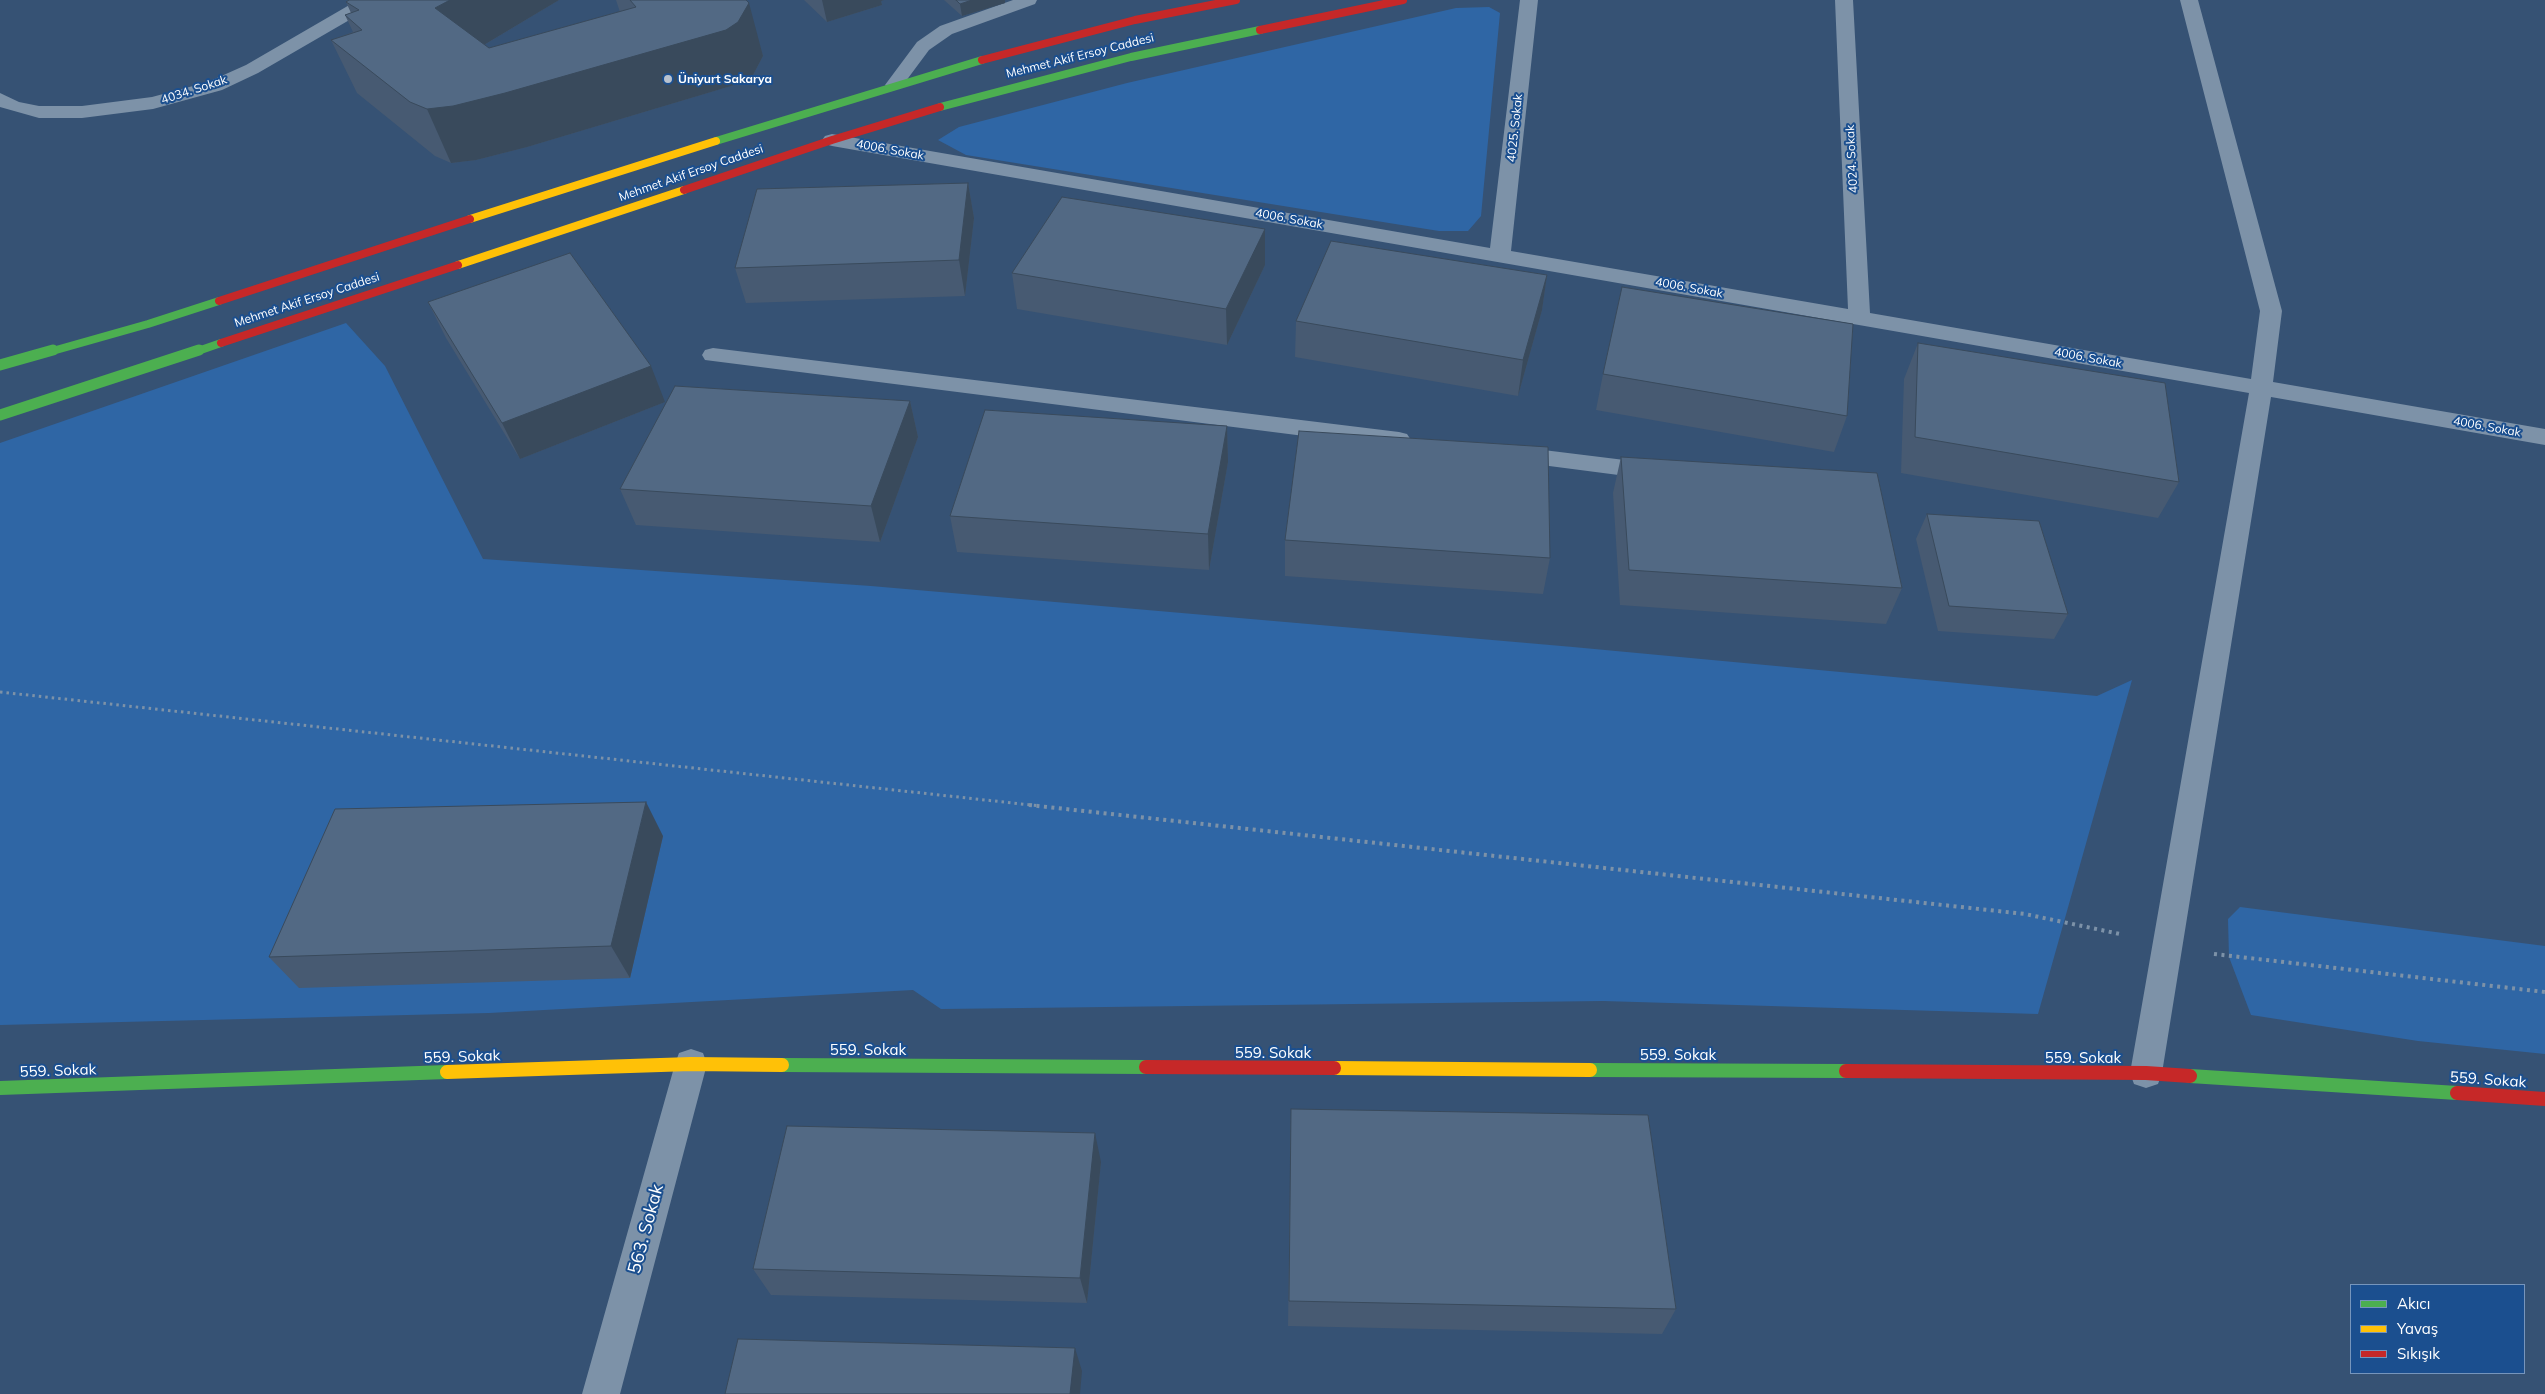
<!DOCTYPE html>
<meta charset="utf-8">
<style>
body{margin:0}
#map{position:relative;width:2545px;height:1394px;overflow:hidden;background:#365274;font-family:Mulish,sans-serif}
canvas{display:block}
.legend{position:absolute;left:2350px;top:1284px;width:175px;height:90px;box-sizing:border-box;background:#1b4f8f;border:1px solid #7695bc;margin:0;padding:6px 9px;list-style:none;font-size:15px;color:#fff}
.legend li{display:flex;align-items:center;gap:10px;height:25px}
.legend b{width:25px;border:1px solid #7695bc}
</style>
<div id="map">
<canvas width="2545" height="1394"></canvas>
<ul class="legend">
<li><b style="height:6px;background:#4caf50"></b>Akıcı</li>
<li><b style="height:6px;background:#ffc107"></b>Yavaş</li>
<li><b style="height:6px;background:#c62828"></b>Sıkışık</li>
</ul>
</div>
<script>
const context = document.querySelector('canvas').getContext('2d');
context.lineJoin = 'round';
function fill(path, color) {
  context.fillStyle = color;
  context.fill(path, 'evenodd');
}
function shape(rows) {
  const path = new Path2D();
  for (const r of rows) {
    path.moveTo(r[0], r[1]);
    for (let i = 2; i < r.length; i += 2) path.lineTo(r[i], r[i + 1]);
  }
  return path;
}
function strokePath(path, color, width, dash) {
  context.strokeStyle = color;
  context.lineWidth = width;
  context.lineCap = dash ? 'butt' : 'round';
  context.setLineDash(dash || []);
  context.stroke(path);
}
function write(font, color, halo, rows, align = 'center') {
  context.font = font + ' Mulish,sans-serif';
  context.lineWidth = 4;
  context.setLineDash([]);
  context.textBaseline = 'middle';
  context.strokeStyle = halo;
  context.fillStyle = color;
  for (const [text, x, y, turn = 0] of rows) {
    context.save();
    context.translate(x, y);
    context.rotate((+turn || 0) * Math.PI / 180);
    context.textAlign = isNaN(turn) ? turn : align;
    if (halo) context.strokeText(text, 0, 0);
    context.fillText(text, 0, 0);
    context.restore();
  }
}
fill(shape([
 [1489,7,1500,13,1481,216,1468,231,1439,231,1389,223,966,155,938,140,959,127,1127,83,1456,8],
 [346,323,385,366,483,559,871,586,1573,647,2097,696,2132,680,2038,1014,1603,1001,941,1009,913,990,489,1013,0,1025,0,443],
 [2240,907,2545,946,2545,1054,2418,1041,2251,1015,2229,957,2228,919]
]), '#2f66a5');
strokePath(shape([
 [0,692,1040,806]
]), '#7d92a8', 3, [2.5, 4]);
strokePath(shape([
 [1029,805,2025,914,2120,934],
 [2214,954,2545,992]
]), '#7d92a8', 4, [3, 4.5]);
fill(shape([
 [1013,0,1037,0,1035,4,952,34,929,50,900,89,888,89,885,85,917,42,940,26,1013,0]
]), '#7d92a8');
fill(shape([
 [358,0,380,0,377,4,258,73,222,90,153,109,82,118,39,118,0,107,0,93,19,102,39,106,82,106,152,97,208,82,246,65,358,0],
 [1520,0,1538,0,1511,251,1848,309,1835,0,1853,0,1870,313,2251,379,2260,311,2180,0,2198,0,2282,311,2273,382,2545,429,2545,445,2271,397,2162,1073,2158,1084,2146,1088,2134,1084,2130,1073,2249,393,832,146,825,144,822,140,825,136,832,134,1490,248,1520,0],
 [713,348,1399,432,1407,434,1411,440,1407,446,1399,448,705,360,702,355,705,350,713,348],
 [1511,446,1657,464,1666,466,1669,472,1666,478,1657,480,1503,460,1499,454,1503,448,1511,446],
 [691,1049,703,1053,707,1064,620,1394,582,1394,675,1064,679,1053,691,1049]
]), '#7d92a8');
strokePath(shape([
 [940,107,1131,57,1260,30],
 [716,141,982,60],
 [49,352,148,324,219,301],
 [195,352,221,343]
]), '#4caf50', 8);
strokePath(shape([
 [0,365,53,350],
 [0,415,199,350]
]), '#4caf50', 11);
strokePath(shape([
 [782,1065,1146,1067],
 [1590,1070,1846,1071],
 [2190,1076,2457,1093],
 [0,1088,447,1072]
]), '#4caf50', 14);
strokePath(shape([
 [470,219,716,141],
 [458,265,684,190]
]), '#ffc107', 8);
strokePath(shape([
 [1334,1068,1590,1070],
 [447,1072,691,1064,782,1065]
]), '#ffc107', 14);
strokePath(shape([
 [1260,30,1403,0],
 [982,60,1135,20,1236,0],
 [684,190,832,140,940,107],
 [219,301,470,219],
 [221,343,458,265]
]), '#c62828', 8);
strokePath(shape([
 [1146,1067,1334,1068],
 [1846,1071,2146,1073,2190,1076],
 [2457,1093,2545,1099]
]), '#c62828', 14);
fill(shape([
 [559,0,484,45,489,48,620,12,616,0,746,0,763,56,753,75,741,83,527,147,476,160,451,163,435,156,357,93,331,40,353,32,345,15,351,13,346,2],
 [804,0,884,0,881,1,882,5,827,22],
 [944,0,1005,0,1005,3,962,16],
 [968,183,974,218,965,296,746,303,735,268],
 [1265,265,1227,345,1017,309,1012,273],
 [1547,275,1542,310,1518,396,1295,357,1296,321],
 [428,302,665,402,520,459,446,338],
 [1918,343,2179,482,2158,518,1901,473,1904,379],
 [1603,374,1847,416,1834,452,1596,410],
 [910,401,918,437,880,542,636,525,620,489],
 [1227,426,1228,462,1209,570,957,552,950,516],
 [1621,457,1902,588,1886,624,1620,605,1613,493],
 [1927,514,2068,614,2054,639,1938,631,1916,539],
 [1285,540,1550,558,1543,594,1285,576],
 [663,836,630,978,299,988,269,957],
 [1291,1109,1676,1309,1662,1334,1288,1326],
 [1101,1162,1087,1303,771,1295,753,1269]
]), '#475a72');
fill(shape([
 [450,0,559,0,457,61,435,8],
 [822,0,884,0,881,1,882,5,827,22],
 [972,0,1005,0,1005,3,962,16,960,4],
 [749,3,763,56,753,75,741,83,527,147,476,160,451,163,427,109],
 [968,183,974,218,965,296,959,260],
 [1265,229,1265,265,1227,345,1226,309],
 [1547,275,1542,310,1518,396,1523,360],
 [651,366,665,402,520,459,502,423],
 [910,401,918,437,880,542,871,506],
 [1227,426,1228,462,1209,570,1208,534],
 [646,802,663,836,630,978,611,946],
 [1095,1133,1101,1162,1087,1303,1080,1278],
 [1075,1348,1082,1371,1080,1394,1070,1394]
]), '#394a5c');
const building = shape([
 [349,0,450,0,435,8,489,48,636,7,630,0,746,0,749,3,738,22,726,30,505,93,453,106,427,109,410,102,331,40,362,30,345,15,359,10,346,2,349,0],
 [956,0,972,0,960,4,956,0],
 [968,183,959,260,735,268,757,189,968,183],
 [1062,197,1265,229,1226,309,1012,273,1062,197],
 [1331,241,1547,275,1523,360,1296,321,1331,241],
 [570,253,651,366,502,423,428,302,570,253],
 [1622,287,1853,324,1847,416,1603,374,1622,287],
 [1918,343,2165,383,2179,482,1915,437,1918,343],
 [675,386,910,401,871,506,620,489,675,386],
 [985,410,1227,426,1208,534,950,516,985,410],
 [1299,431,1548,447,1550,558,1285,540,1299,431],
 [1621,457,1877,473,1902,588,1629,570,1621,457],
 [1927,514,2039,521,2068,614,1949,606,1927,514],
 [646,802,611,946,269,957,335,809,646,802],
 [1291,1109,1648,1115,1676,1309,1289,1301,1291,1109],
 [787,1126,1095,1133,1080,1278,753,1269,787,1126],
 [738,1339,1075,1348,1070,1394,725,1394,738,1339]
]);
fill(building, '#526984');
strokePath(building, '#394a5c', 1);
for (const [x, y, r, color] of [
 [668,79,5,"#b9c2ce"]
]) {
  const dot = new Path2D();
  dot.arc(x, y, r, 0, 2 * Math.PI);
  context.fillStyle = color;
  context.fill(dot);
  strokePath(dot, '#1b4f8f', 2);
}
write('12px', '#fff', '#1b4f8f', [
 ["Mehmet Akif Ersoy Caddesi",1080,56,-14],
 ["4034. Sokak",194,90,-18],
 ["4025. Sokak",1515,128,-84],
 ["4006. Sokak",890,150,10],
 ["4024. Sokak",1852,159,-93],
 ["Mehmet Akif Ersoy Caddesi",691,173,-19],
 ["4006. Sokak",1289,219,10],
 ["4006. Sokak",1689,288,10],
 ["Mehmet Akif Ersoy Caddesi",307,300,-18],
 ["4006. Sokak",2088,358,10],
 ["4006. Sokak",2487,427,10]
]);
write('bold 12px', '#fff', '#1b4f8f', [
 ["Üniyurt Sakarya",678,79]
], 'left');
write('15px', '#fff', '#1b4f8f', [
 ["559. Sokak",868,1050],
 ["559. Sokak",1273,1053],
 ["559. Sokak",1678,1055],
 ["559. Sokak",462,1057,-2],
 ["559. Sokak",2083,1058],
 ["559. Sokak",58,1071,-2],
 ["559. Sokak",2488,1080,4]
]);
write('18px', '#fff', '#1b4f8f', [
 ["563. Sokak",646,1229,-75]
]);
</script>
